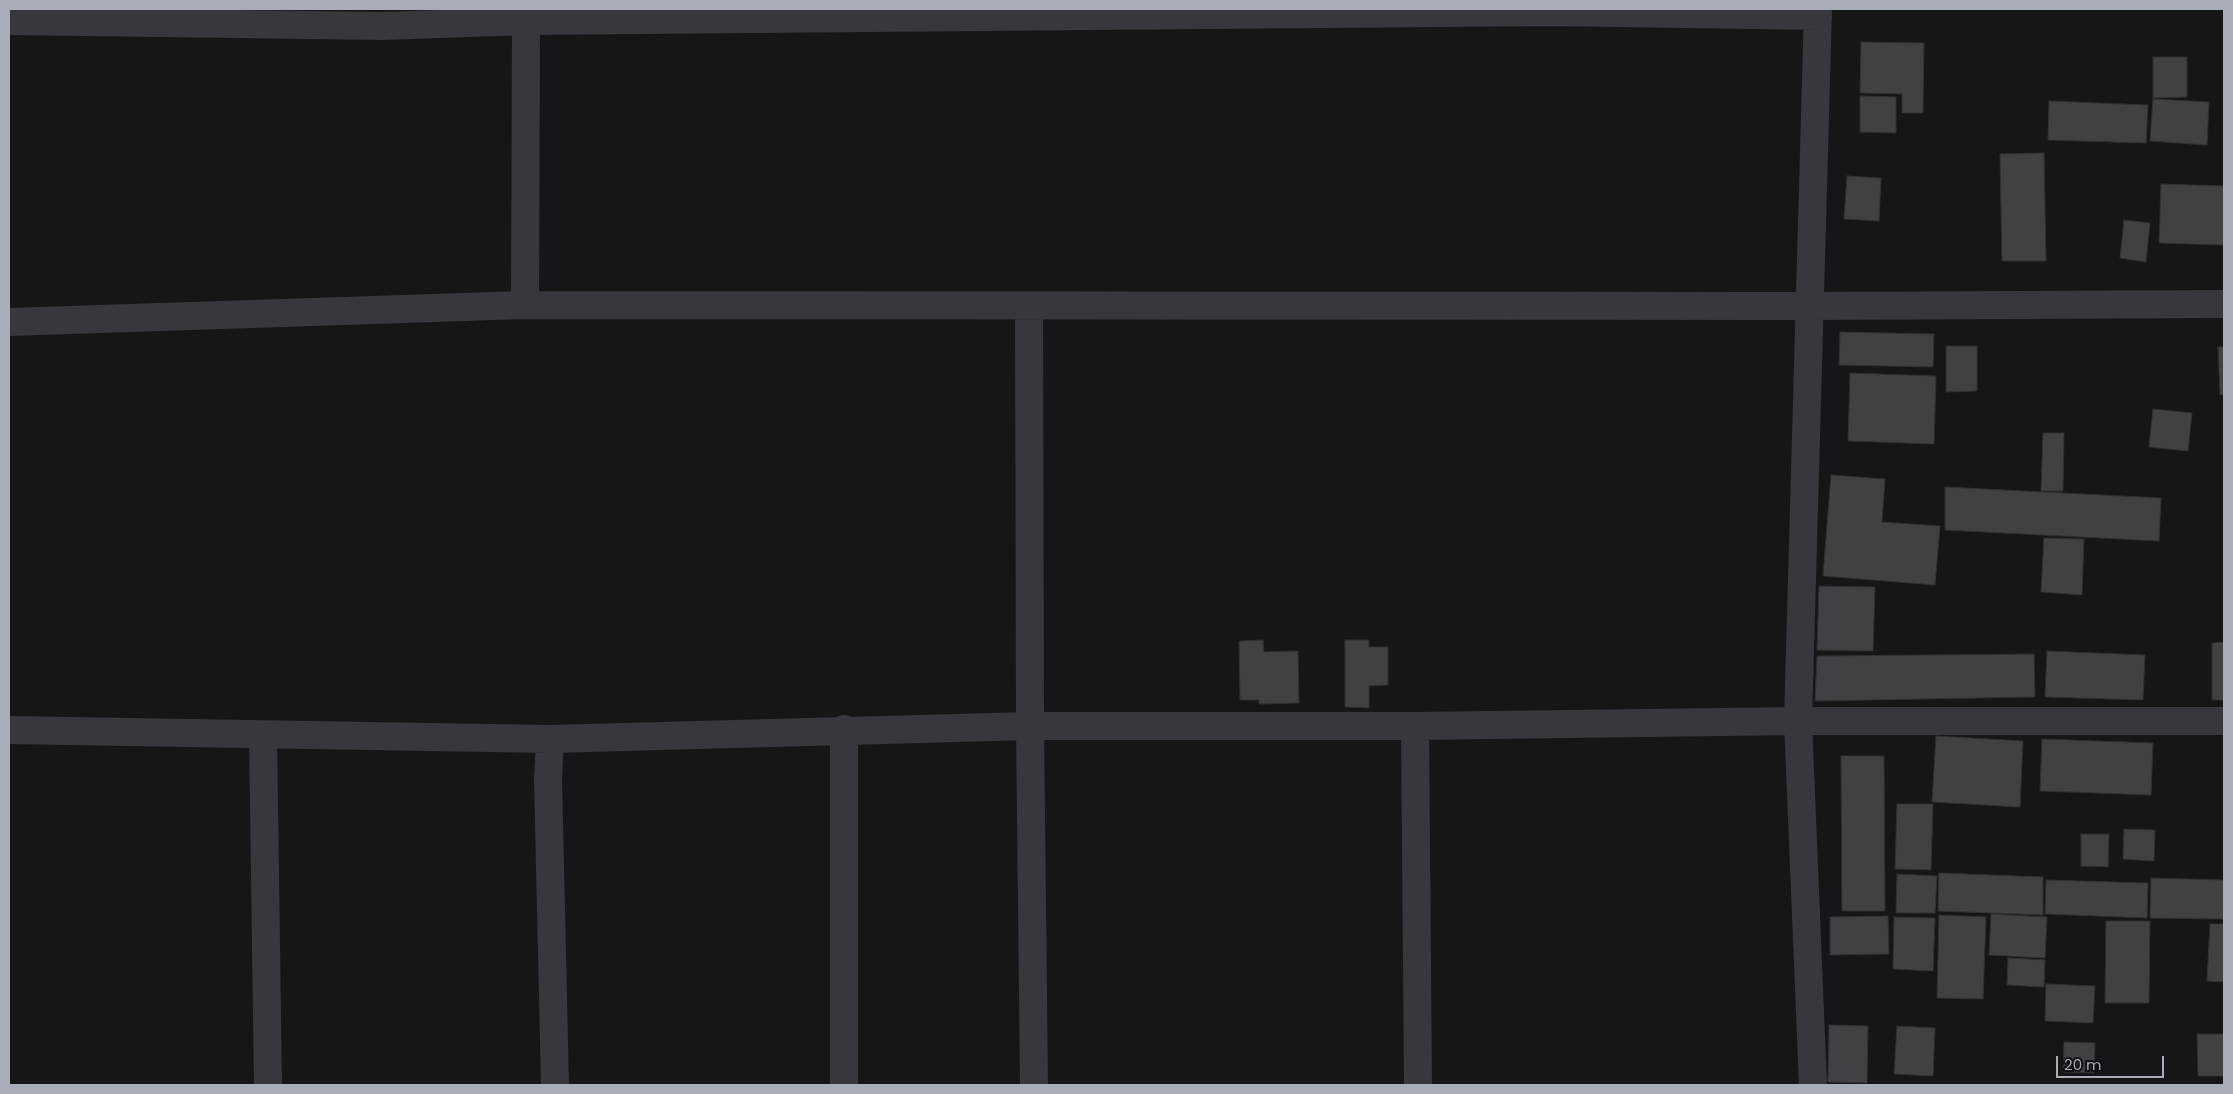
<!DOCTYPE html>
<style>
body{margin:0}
#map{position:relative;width:2233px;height:1094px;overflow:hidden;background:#161618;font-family:Poppins,sans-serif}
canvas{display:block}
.frame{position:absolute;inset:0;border:10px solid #a8adb8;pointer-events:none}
.scale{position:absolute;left:2056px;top:1056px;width:108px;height:22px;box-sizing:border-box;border:2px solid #a8adb8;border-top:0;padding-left:6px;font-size:15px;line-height:18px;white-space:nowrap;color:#a8adb8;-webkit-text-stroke:4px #111113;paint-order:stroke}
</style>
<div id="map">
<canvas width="2233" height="1094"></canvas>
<div class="frame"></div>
<div class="scale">20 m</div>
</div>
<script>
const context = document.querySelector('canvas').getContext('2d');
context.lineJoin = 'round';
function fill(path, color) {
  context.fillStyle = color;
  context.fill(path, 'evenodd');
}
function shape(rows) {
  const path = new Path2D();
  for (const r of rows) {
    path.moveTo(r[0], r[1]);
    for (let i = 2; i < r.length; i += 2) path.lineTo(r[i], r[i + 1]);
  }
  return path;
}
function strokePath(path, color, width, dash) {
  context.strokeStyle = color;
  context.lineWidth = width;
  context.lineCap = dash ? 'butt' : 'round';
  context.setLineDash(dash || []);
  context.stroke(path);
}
const building = shape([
 [1861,42,1924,43,1923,113,1902,113,1902,94,1860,93,1861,42],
 [2153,57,2187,57,2187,97,2153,98,2153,57],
 [1860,96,1896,97,1896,133,1860,132,1860,96],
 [2153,99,2209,102,2207,145,2150,141,2153,99],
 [2049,101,2148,105,2146,143,2048,140,2049,101],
 [2044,153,2046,261,2002,261,2000,154,2044,153],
 [1847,176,1881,178,1879,221,1844,219,1847,176],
 [2161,184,2224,186,2224,245,2159,243,2161,184],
 [2124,220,2150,223,2146,262,2120,258,2124,220],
 [1840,332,1934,334,1933,367,1839,365,1840,332],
 [1946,346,1977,346,1977,391,1946,392,1946,346],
 [2218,347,2224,347,2224,394,2220,395,2218,347],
 [1850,373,1936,376,1934,444,1848,441,1850,373],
 [2153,409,2192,413,2188,451,2149,447,2153,409],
 [2043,433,2064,433,2063,491,2041,491,2043,433],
 [1831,475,1885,479,1882,522,1940,526,1935,585,1823,576,1831,475],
 [1945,487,2161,498,2159,541,1945,530,1945,487],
 [2044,538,2084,539,2082,595,2041,592,2044,538],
 [1819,586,1875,587,1873,651,1817,650,1819,586],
 [1263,640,1264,652,1298,651,1299,703,1259,704,1259,700,1240,700,1239,641,1263,640],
 [1345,640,1369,640,1369,647,1388,647,1388,685,1369,686,1369,708,1345,707,1345,640],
 [2224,642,2224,700,2212,700,2212,643,2224,642],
 [2047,651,2145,655,2143,700,2045,697,2047,651],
 [2034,654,2035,697,1815,701,1817,656,2034,654],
 [1936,736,2023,741,2020,807,1932,802,1936,736],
 [2042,739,2153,743,2151,795,2040,791,2042,739],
 [1841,756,1884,756,1885,911,1842,911,1841,756],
 [1897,804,1933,804,1931,870,1895,869,1897,804],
 [2124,829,2155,830,2154,861,2123,859,2124,829],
 [2081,834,2109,834,2108,867,2081,866,2081,834],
 [1939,873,2043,877,2043,915,1938,911,1939,873],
 [1897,874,1937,876,1935,913,1896,913,1897,874],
 [2151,878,2224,880,2224,919,2150,918,2151,878],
 [2046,880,2148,883,2147,918,2045,914,2046,880],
 [1991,914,2047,917,2045,958,1989,955,1991,914],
 [1939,915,1986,917,1983,999,1937,998,1939,915],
 [1888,916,1889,954,1830,955,1830,917,1888,916],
 [1894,917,1935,918,1933,971,1893,969,1894,917],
 [2106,921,2150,921,2149,1003,2105,1003,2106,921],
 [2210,924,2224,924,2224,982,2207,981,2210,924],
 [2008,958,2045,960,2044,987,2007,985,2008,958],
 [2046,984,2095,986,2093,1023,2045,1021,2046,984],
 [1829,1025,1868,1026,1867,1083,1828,1082,1829,1025],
 [1897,1026,1935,1028,1933,1076,1894,1074,1897,1026],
 [2197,1034,2224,1034,2224,1076,2198,1076,2197,1034],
 [2064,1042,2095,1043,2094,1073,2063,1072,2064,1042]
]);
fill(building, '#404145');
strokePath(building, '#303034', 1);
strokePath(shape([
 [9,21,383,26,526,21,1552,12,1818,16],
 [525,305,526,21],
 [1029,306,1030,726,1034,1085],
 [9,322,525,305,1809,306,2224,304],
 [1415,726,1418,1085],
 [9,730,550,739,1030,726,1415,726,1798,721,2224,721],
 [263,735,268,1085],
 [550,739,548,779,555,1085],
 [844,1085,844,729],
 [1813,1085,1798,721,1818,9]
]), '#37383d', 28);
</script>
